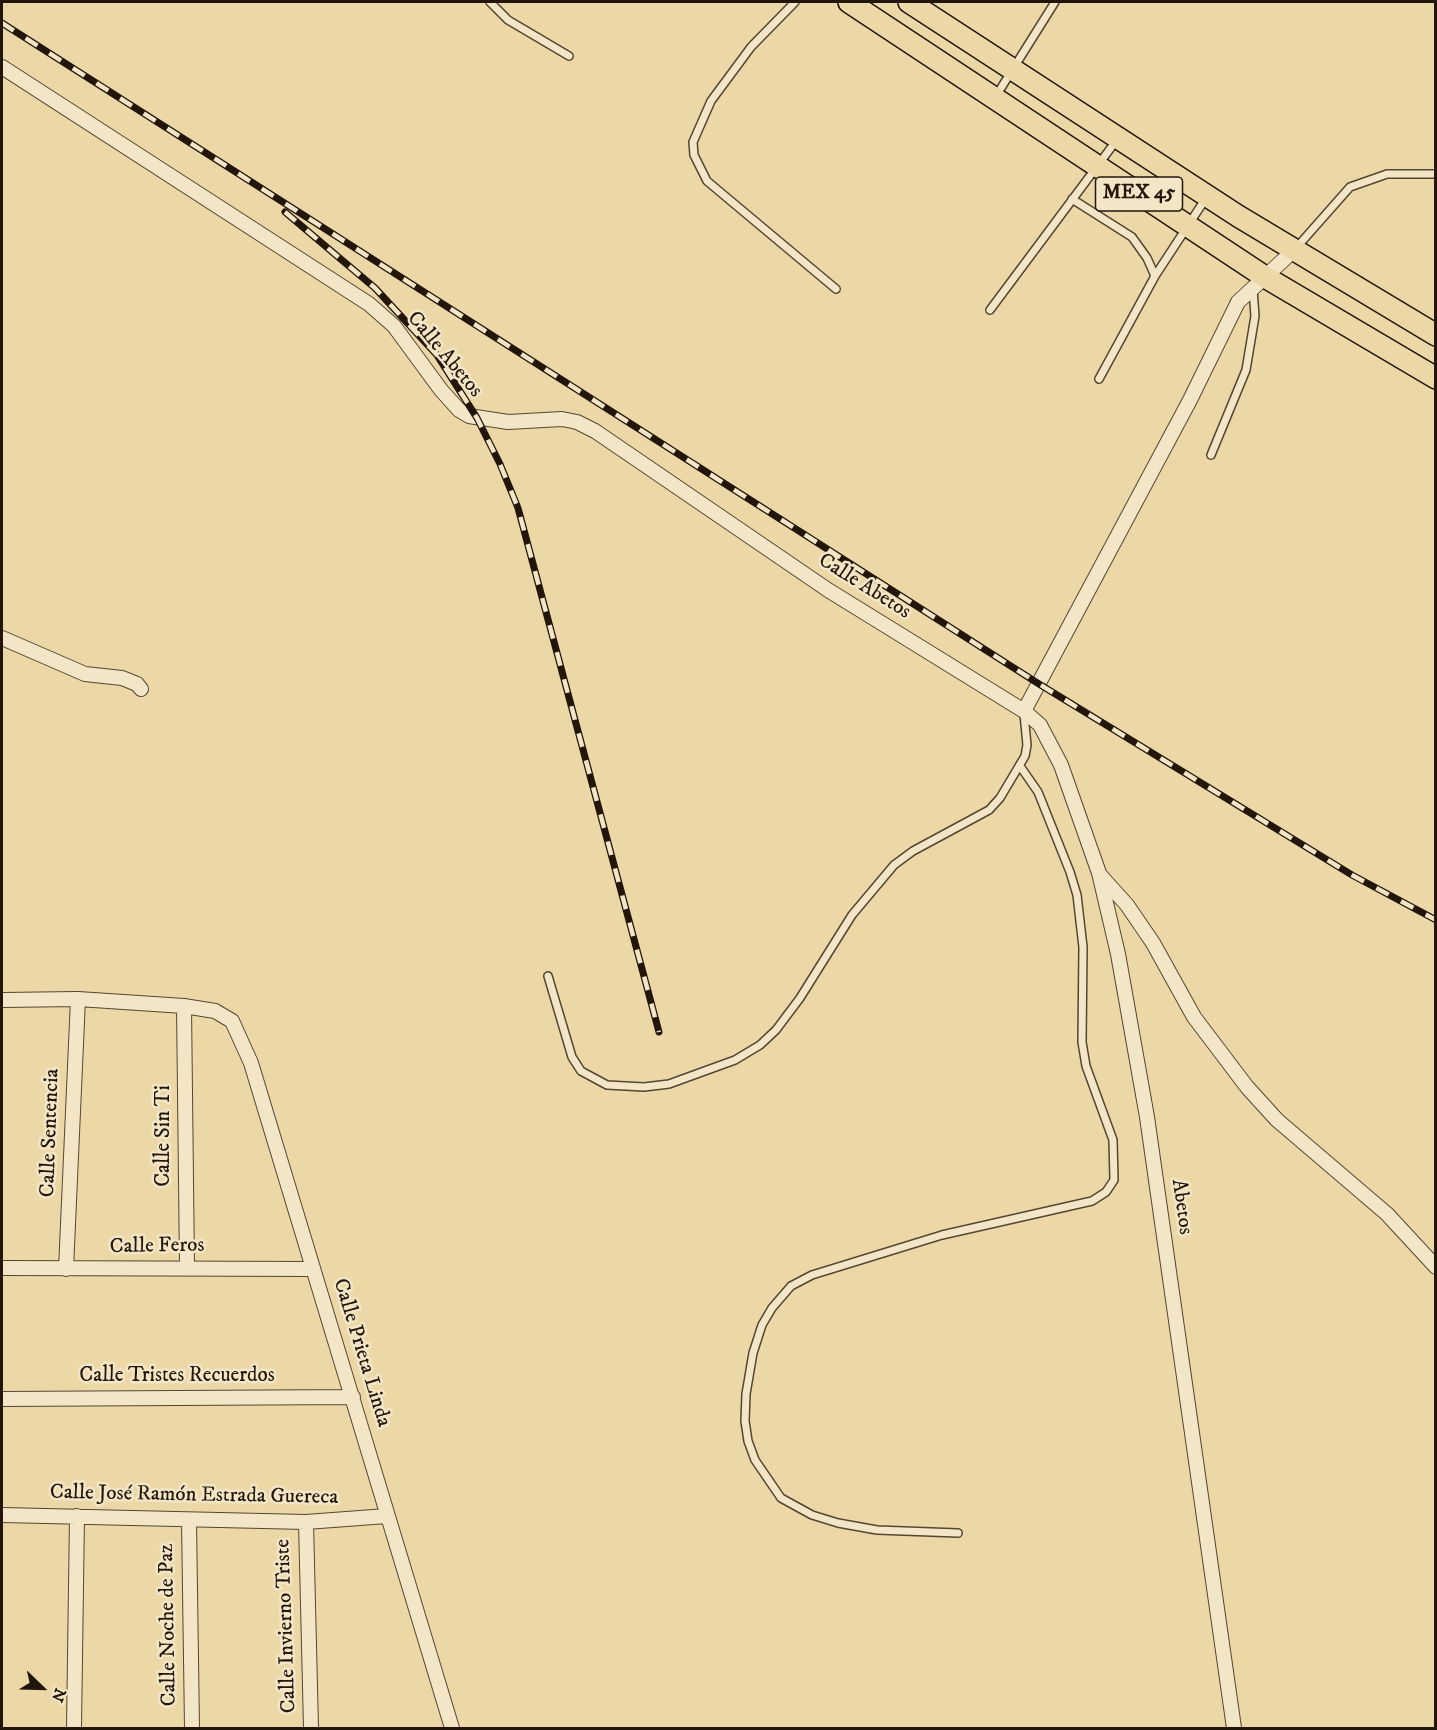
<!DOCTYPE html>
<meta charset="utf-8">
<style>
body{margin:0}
#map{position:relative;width:1437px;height:1730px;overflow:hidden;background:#ecd8a7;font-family:"IM FELL DW Pica",serif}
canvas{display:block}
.frame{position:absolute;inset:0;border:3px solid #22160b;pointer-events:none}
.north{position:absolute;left:12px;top:1658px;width:60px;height:60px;-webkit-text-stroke:4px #f3e6c6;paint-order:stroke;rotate:113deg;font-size:16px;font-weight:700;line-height:24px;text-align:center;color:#22160b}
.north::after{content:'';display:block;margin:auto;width:21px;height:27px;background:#22160b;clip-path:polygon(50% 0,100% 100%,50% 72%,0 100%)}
</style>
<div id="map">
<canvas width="1437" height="1730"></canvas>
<div class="frame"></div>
<div class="north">N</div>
</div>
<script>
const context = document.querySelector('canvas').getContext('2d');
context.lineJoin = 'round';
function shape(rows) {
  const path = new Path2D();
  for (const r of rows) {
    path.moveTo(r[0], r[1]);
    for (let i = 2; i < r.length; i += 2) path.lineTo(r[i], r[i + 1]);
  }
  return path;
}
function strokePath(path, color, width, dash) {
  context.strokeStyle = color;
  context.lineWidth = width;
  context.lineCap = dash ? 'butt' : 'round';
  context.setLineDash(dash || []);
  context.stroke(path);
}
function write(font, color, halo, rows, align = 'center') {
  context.font = font + ' "IM FELL DW Pica",serif';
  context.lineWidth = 5;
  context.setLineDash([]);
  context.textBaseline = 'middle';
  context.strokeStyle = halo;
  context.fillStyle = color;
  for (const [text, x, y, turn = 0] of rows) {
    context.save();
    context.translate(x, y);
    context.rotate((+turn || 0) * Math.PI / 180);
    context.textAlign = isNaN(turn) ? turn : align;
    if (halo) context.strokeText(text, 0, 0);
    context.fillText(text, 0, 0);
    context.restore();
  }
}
const lane = shape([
 [490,2,508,20,569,56],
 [795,2,751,47,711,101,693,142,694,155,707,181,836,289],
 [996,96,1055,2],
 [1072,199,1132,237,1147,258,1155,276],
 [1297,247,1350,187,1387,174,1436,174],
 [990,310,1116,141],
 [1099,379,1155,276,1206,198],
 [1211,455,1246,370,1255,316,1253,289],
 [548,976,572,1057,581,1071,607,1085,644,1087,669,1084,735,1060,760,1045,776,1030,800,998,852,915,894,865,913,851,989,810,1000,798,1025,756,1027,745,1024,714],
 [958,1533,877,1530,838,1523,812,1515,781,1498,755,1460,748,1441,745,1421,746,1394,753,1353,762,1325,772,1308,791,1286,812,1275,942,1235,1092,1201,1106,1192,1114,1180,1113,1140,1086,1066,1082,1042,1083,947,1077,895,1070,872,1038,792,1020,766]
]);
const street = shape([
 [2,67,369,304,394,326,441,390,459,410,469,416,508,422,562,419,577,422,595,431,828,590,1024,711,1040,725,1061,765,1099,873,1118,954,1147,1117,1234,1728],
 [2,638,85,674,122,678,137,684,141,689],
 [1024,711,1190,400,1238,302,1293,251],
 [1100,875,1127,905,1153,943,1194,1017,1247,1087,1277,1120,1387,1214,1436,1267],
 [2,1000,78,999,184,1006,215,1011,232,1021,251,1063,452,1728],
 [184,1006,187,1267],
 [2,1268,313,1269],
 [66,1269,78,999],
 [2,1399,353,1397],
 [2,1515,306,1522,387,1516],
 [189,1520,192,1728],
 [306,1522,311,1728],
 [74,1728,77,1516]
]);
const primary = shape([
 [849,2,1265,277,1436,378],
 [909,2,1238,216,1436,335]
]);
strokePath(lane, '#544632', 10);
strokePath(street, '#544632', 16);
strokePath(primary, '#22160b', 24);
strokePath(lane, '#f3e6c6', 7);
strokePath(street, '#f3e6c6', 14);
strokePath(primary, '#ecd8a7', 21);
const rail = shape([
 [2,23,1039,684,1352,875,1436,920],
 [285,212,375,288,437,355,477,418,500,464,518,508,659,1032]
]);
strokePath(rail, '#22160b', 7);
strokePath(rail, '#f3e6c6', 4.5, [14]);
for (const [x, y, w] of [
 [1139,194,87]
]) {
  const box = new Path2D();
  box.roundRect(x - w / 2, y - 17, w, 34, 4.5);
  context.fillStyle = '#f3e6c6';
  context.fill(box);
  strokePath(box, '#22160b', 1.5);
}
write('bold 20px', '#22160b', null, [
 ["MEX 45",1139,194]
]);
write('21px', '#22160b', '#f3e6c6', [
 ["Calle Abetos",444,355,50],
 ["Calle Abetos",864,587,32],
 ["Calle Sentencia",51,1133,-88],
 ["Calle Sin Ti",165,1136,-90],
 ["Abetos",1181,1207,82],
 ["Calle Feros",157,1247,-1],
 ["Calle Prieta Linda",361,1353,73],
 ["Calle Tristes Recuerdos",177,1377],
 ["Calle José Ramón Estrada Guereca",194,1496,1],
 ["Calle Noche de Paz",169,1625,-91],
 ["Calle Invierno Triste",287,1626,-92]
]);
</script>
